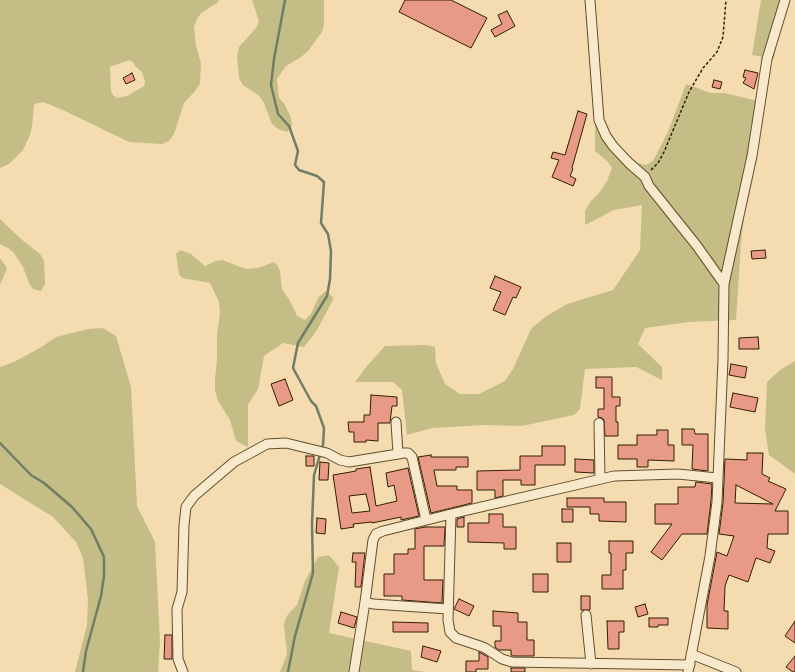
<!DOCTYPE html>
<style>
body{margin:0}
canvas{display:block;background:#f4dcb0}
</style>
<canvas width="795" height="672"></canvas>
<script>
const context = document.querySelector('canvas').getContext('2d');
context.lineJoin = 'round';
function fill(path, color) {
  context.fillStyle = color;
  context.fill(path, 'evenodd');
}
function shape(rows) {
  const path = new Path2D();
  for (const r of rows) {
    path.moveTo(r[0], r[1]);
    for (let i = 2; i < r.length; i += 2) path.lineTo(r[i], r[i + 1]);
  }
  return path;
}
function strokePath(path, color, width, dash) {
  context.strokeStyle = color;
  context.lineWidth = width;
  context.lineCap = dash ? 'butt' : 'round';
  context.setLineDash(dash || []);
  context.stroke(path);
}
fill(shape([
 [0,0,219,0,217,3,201,13,197,19,194,27,196,46,201,63,200,84,195,91,184,103,174,134,169,141,162,144,129,142,63,110,43,102,34,104,32,127,30,135,23,150,9,164,0,168],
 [129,60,133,62,135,66,142,72,145,81,144,86,127,96,117,98,113,95,111,91,110,67],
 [252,0,324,0,324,24,322,32,308,51,301,57,286,66,277,79,279,98,284,103,291,118,292,126,287,132,278,129,272,124,263,101,258,95,243,85,239,78,237,56,239,47,256,28,259,21],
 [761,0,790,0,776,46,774,59,752,55],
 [686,84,711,93,724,93,763,102,746,199,741,243,736,320,689,322,645,328,638,344,662,367,662,380,636,367,585,369,580,409,574,415,522,426,485,425,432,428,407,435,402,390,393,382,355,382,367,366,385,346,426,345,435,347,436,363,445,384,460,394,479,394,505,381,513,369,531,329,545,317,567,304,613,290,640,250,642,205,614,210,585,225,585,211,591,201,599,193,607,181,612,168,607,161,595,151,595,126,602,117,608,134,621,150,638,163,646,165,653,161,668,132],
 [0,219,21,239,40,254,44,261,45,284,41,291,33,289,29,283,23,267,14,253,8,248,0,244],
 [180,250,191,254,205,266,216,261,222,260,246,269,258,268,274,262,278,266,280,271,282,289,290,301,297,316,305,320,311,314,318,298,325,291,334,298,317,330,304,347,283,343,264,356,258,389,248,405,248,447,236,441,230,420,218,401,215,390,215,379,217,358,217,335,220,313,219,302,210,283,182,278,179,274,176,254],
 [0,258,7,268,0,285],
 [103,328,116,336,131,387,137,506,155,542,160,642,158,672,75,672,87,625,88,600,83,558,76,542,53,517,0,484,0,367,14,362,43,346,56,337,88,329],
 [795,361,795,474,769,455,765,429,767,382,780,370],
 [329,555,339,567,329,633,411,651,412,670,426,672,280,672,287,654,284,625,285,620,288,614,297,605,305,581,318,557]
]), '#c4be86');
strokePath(shape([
 [285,0,274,59,271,85,278,114,289,126,298,151,295,165,299,170,317,176,324,182,321,223,328,234,331,251,330,279,327,296,298,343,293,368,311,401,316,406,324,428,323,445,314,475,312,524,313,573,295,636,288,672],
 [0,443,31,475,44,483,72,507,91,529,104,557,104,576,101,596,86,651,83,672]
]), '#727d65', 2.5);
const building = shape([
 [405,0,451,0,487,18,471,48,399,12,405,0],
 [507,11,515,26,495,37,491,30,502,24,498,15,507,11],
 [745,70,758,73,754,89,743,83,746,78,743,77,745,70],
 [132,73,135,80,126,84,123,78,132,73],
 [714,80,722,82,720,89,712,87,714,80],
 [578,111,587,114,572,168,573,169,570,176,576,179,573,186,552,177,559,160,551,158,553,152,565,155,578,111],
 [765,250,766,258,752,259,751,251,765,250],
 [495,276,521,287,516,298,513,297,505,315,493,310,501,292,490,288,495,276],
 [758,337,759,349,739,349,739,338,758,337],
 [731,364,747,367,745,378,729,375,731,364],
 [596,377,612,377,612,397,620,397,620,406,616,406,616,422,618,422,618,436,605,436,604,420,602,418,598,417,598,409,604,409,604,388,596,388,596,377],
 [285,379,293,400,279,406,271,384,285,379],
 [733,393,758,398,755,412,730,407,733,393],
 [371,395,397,397,397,406,392,406,390,423,378,423,378,441,366,440,366,442,354,442,354,432,349,432,348,422,364,422,364,415,370,415,371,395],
 [682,429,694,429,695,434,708,434,708,471,692,469,693,445,682,445,682,429],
 [657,430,668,430,668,445,674,445,674,461,648,460,648,467,637,467,637,459,618,459,618,445,637,445,637,435,657,435,657,430],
 [542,446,565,446,565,465,535,465,535,485,521,485,521,480,503,480,503,496,495,498,495,490,477,490,477,471,520,470,520,456,542,456,542,446],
 [747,453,763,453,762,474,770,478,768,481,786,489,775,511,788,511,788,534,768,534,767,548,775,551,770,563,756,558,748,582,729,575,725,586,724,611,728,611,728,629,707,628,707,605,717,552,727,556,734,536,719,534,723,503,725,459,747,460,747,453],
 [736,485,773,504,735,503,736,485],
 [431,455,431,457,468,457,468,467,456,467,456,470,434,470,437,486,457,486,457,490,472,490,472,503,431,513,418,457,431,455],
 [306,456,314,456,314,466,306,466,306,456],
 [575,459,594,460,594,473,575,472,575,459],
 [320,462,329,463,328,480,319,480,320,462],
 [370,467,376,506,397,501,394,485,388,487,386,473,408,468,419,516,401,520,401,517,372,523,372,522,353,524,354,527,341,529,333,475,356,471,356,469,370,467],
 [366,494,370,511,352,513,349,496,366,494],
 [696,482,712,484,711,501,707,534,682,534,662,560,651,552,672,524,655,524,655,504,678,504,678,487,695,487,696,482],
 [567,498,604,498,604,502,626,502,626,522,599,521,599,514,590,514,590,507,567,507,567,498],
 [562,509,573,509,573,522,562,522,562,509],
 [489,514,503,514,503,527,516,527,516,549,504,549,504,543,468,542,468,523,489,523,489,514],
 [464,517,464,527,457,527,457,519,464,517],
 [317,518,326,519,325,534,316,533,317,518],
 [425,527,445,527,444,546,424,546,424,580,443,580,442,603,402,600,402,596,384,596,384,574,394,574,394,554,408,554,408,549,415,549,415,529,425,527],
 [609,541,633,541,633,553,626,553,626,570,623,570,623,589,602,589,602,575,611,575,611,553,609,553,609,541],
 [557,543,571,543,571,562,557,562,557,543],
 [353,553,365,553,361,587,355,587,356,562,352,562,353,553],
 [533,574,548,574,548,592,533,592,533,574],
 [581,596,590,596,590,610,581,610,581,596],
 [459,599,474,606,469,616,454,609,459,599],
 [645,604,648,614,638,617,635,607,645,604],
 [493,611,518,613,518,622,527,622,527,640,534,640,534,656,513,656,511,655,511,650,499,650,495,647,495,641,501,641,501,626,493,626,493,611],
 [341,612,357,617,354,628,338,623,341,612],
 [649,618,668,618,668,625,658,625,658,627,649,627,649,618],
 [607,621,624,621,624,632,619,632,619,649,608,649,607,621],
 [795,621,795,643,785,636,795,621],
 [393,622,428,623,428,632,393,632,393,622],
 [165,635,172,635,172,659,164,659,165,635],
 [423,646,441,651,437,662,421,657,423,646],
 [479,652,488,657,488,669,476,669,476,672,466,672,466,661,479,661,479,652],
 [795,656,795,672,793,672,786,667,795,656],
 [511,668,525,668,525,672,511,672,511,668]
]);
fill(building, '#e99a87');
strokePath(building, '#331e00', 1);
const street = shape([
 [590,0,599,120,606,136,613,146,629,163,645,177,649,186,697,246,724,284],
 [396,422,398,454],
 [599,423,600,479],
 [451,514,448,620,450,632,456,638,477,645,485,648,502,659,512,662,690,665],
 [365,602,373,604,448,609],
 [586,615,591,664],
 [691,654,736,672],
 [183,672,178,659,177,609,182,592,184,525,186,507,194,496,234,462,267,444,286,443,327,453,340,460,349,462,404,453,408,453,412,457,426,520],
 [354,672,365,602,373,540,376,534,383,531,451,514,614,476,678,474,717,478],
 [688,672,710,556,717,502,723,359,724,284,752,156,767,59,785,0]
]);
strokePath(street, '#634e2c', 11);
strokePath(shape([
 [651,170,658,163,664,152,689,92,703,68,717,52,723,37,726,0]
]), '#331e00', 1.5, [3, 2]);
strokePath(street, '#f8e8cc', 9);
</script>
